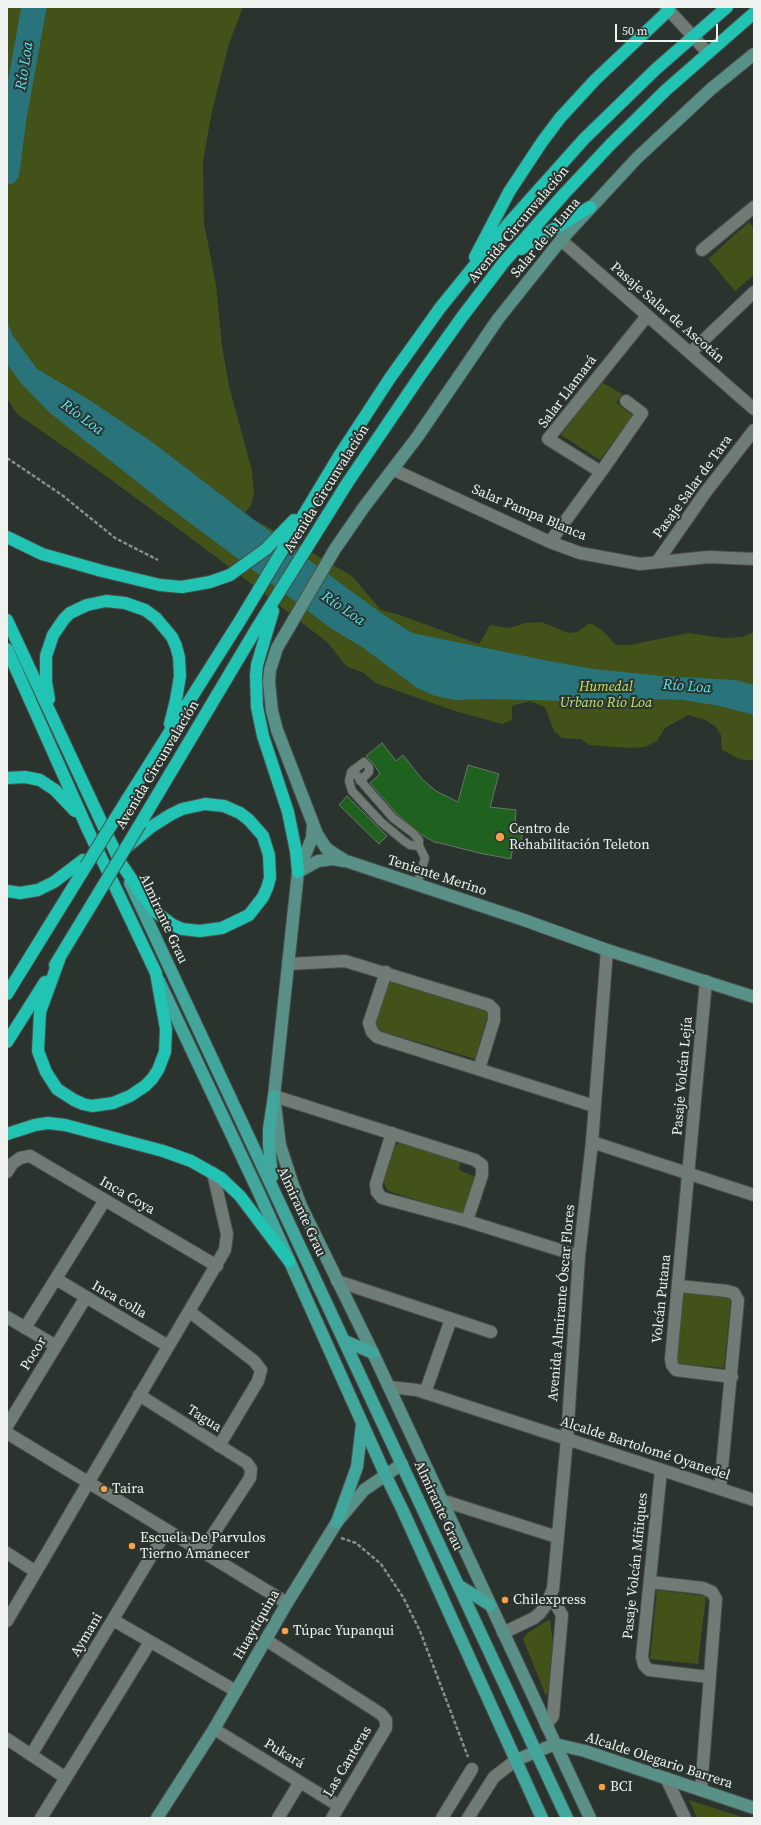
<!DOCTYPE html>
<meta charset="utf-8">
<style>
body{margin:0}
#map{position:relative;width:761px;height:1825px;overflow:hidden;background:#2b332f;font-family:"Source Serif 4",serif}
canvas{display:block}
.frame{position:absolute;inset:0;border:8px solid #eef3f0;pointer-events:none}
.scale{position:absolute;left:615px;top:24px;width:103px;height:18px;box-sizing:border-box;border:2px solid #eef3f0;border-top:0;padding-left:5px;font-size:12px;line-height:14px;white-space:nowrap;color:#eef3f0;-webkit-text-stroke:3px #2b332f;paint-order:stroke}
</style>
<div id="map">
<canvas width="761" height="1825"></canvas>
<div class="frame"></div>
<div class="scale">50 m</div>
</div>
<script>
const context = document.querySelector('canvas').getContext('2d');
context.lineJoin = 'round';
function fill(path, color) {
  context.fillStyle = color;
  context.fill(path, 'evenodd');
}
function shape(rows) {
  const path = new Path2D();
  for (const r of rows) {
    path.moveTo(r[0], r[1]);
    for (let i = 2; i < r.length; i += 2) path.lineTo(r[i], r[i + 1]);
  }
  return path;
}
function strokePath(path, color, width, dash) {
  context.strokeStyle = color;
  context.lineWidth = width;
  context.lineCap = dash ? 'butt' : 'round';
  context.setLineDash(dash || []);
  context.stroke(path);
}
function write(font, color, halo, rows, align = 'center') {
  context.font = font + ' "Source Serif 4",serif';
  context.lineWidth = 4;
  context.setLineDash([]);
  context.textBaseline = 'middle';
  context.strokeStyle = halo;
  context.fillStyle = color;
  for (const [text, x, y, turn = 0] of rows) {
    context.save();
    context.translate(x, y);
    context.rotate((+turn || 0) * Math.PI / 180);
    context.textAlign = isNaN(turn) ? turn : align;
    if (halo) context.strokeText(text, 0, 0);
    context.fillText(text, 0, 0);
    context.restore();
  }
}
fill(shape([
 [7,7,243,7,229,44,212,111,203,161,204,223,216,285,222,346,229,386,252,471,254,493,251,505,245,513,211,487,228,507,266,526,352,576,381,610,397,614,479,644,490,625,509,628,525,623,542,622,568,633,577,632,590,623,602,630,616,645,630,645,688,633,724,638,742,637,754,632,754,761,740,759,722,750,721,735,715,726,705,720,688,715,665,728,657,741,645,747,631,748,589,745,581,739,562,738,554,731,545,707,530,701,512,706,512,720,502,724,455,711,375,683,364,673,346,666,327,642,211,553,99,471,17,414,7,398],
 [749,222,754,228,754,275,735,291,708,259],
 [601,382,622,394,616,403,633,415,600,460,561,435],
 [388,981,489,1011,475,1059,374,1029],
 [403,1141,461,1160,459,1170,481,1179,469,1216,388,1191,381,1178,391,1148],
 [682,1293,731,1298,724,1368,674,1363],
 [657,1590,706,1596,698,1664,650,1659],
 [550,1619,553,1643,549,1690,546,1696,523,1639,526,1634],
 [689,1800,745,1818,697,1818]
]), '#425218');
fill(shape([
 [7,321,13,336,37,369,88,399,152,442,245,513,381,613,412,633,549,661,594,669,662,676,735,680,754,685,754,715,720,706,683,700,616,698,571,701,486,699,455,700,435,696,417,688,362,647,332,629,174,511,50,413,21,383,7,364]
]), '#29737a');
strokePath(shape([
 [7,172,14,118,34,7]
]), '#29737a', 25);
const building = shape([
 [382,743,396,761,403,755,422,779,436,791,458,802,468,765,499,774,490,807,516,810,515,825,523,826,521,846,513,845,511,859,479,853,436,842,436,843,422,835,397,814,370,783,380,774,373,763,366,756,382,743],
 [347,796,387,836,379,844,339,805,347,796]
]);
fill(building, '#1f6220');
strokePath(building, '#6c736c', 1);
const lane = shape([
 [353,770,365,786,393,818,413,833,419,840,419,846,425,858,417,885],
 [360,781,369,772,369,767,364,762,351,772,349,781,352,791,381,822,404,841,410,845,419,846]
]);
const street = shape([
 [666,7,708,53],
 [561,240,754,409],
 [702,250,754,207],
 [690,353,754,292],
 [394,470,550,542,580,553,640,564,709,557,754,559],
 [601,472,548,439,647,316],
 [550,542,601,472,642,413,626,401],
 [657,562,705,493,754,430],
 [288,964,345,961,489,1005,494,1010,494,1020,479,1069],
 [386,972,369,1023,372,1032,377,1037,594,1106],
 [706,981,671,1359,672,1365,676,1370,732,1377],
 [274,1096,475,1160,482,1165,482,1175,467,1221],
 [392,1133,376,1184,377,1192,382,1198,467,1221,579,1256],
 [592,1142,754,1195],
 [7,1172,12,1164,20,1158,30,1156,217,1266],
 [56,1279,168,1346],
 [337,1281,491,1332],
 [679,1286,727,1291,734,1293,738,1300,720,1489],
 [190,1312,254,1361,261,1370,258,1381,219,1446],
 [7,1317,56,1346],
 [25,1328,105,1200],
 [389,1387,417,1390,754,1500],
 [425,1393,451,1319],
 [139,1395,247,1463,251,1469,250,1478,202,1551],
 [7,1426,86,1297],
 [7,1433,287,1603],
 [661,1470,642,1657,644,1665,649,1670,709,1677],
 [441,1500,557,1537],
 [7,1553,36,1572],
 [650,1582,703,1588,712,1592,716,1599,701,1790],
 [113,1620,236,1691],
 [7,1621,225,1250,227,1234,213,1173],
 [503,1633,534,1618,540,1613,546,1605,553,1589,567,1439,579,1256,592,1142,607,950],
 [266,1640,381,1714,386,1720,386,1728,332,1818],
 [546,1725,553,1716,562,1615,551,1596],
 [214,1729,339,1806],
 [7,1739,66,1778],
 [31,1755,167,1530],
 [666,1778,685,1818],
 [41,1818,150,1642],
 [278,1818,300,1782],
 [442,1818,472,1769],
 [468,1818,494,1777,516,1760]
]);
const secondary = shape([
 [754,54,711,89,637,158,561,240,498,319,418,436,364,507,335,549,277,648,270,670,269,682,272,711,277,730,317,834,326,848,333,853,346,861,521,919,607,950,754,997],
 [313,824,312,838,298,872,274,1096,280,1145,293,1185,301,1206,373,1353,590,1818],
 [298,872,318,861,333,859,343,861],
 [555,1744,585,1751,754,1808],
 [516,1760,555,1744],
 [157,1818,214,1729,287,1603,337,1522,364,1490,402,1464]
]);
const primary = shape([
 [130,883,567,1818],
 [159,981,259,1193,385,1474,403,1511,542,1818],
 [272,1177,269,1145,269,1129,274,1096],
 [345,1341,373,1353],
 [337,1522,357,1467,362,1424],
 [458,1585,490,1605]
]);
const highway = shape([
 [521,249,590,207],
 [475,257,509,192,542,142,560,118,595,80,669,10],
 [7,537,42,554,102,571,160,585,182,587,210,582,230,575,266,549,294,520],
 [273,611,257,665,256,676,257,707,263,736,288,812,296,851,298,872],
 [7,620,120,862,143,896,157,913,173,925,182,929,200,931,222,928,249,915,263,897,267,888,270,878,269,855,263,836,249,820,240,813,224,806,205,804,182,809,170,815,151,827,127,847],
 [7,649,88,830,156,973,166,1029,165,1052,158,1070,152,1079,145,1086,130,1096,113,1103,92,1106,83,1104,74,1100,57,1089,46,1072,38,1051,40,1012,59,960],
 [49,699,46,682,46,656,53,635,64,619,70,613,87,605,106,601,125,603,145,610,156,618,172,637,176,646,179,657,180,676,176,700,170,724],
 [7,778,25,777,40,780,55,790,75,811],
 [128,798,241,619,339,456,390,378,440,308,508,224,584,139,656,69,727,7],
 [140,824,258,626,348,482,422,373,462,317,504,262,564,194,611,144,666,90,754,13],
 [7,891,20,893,38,890,54,882,83,860],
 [55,965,98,894],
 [7,994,86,866],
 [7,1042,45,982],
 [7,1134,35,1125,48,1123,65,1125,163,1151,191,1161,221,1178,240,1196,289,1261]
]);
strokePath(lane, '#484f4b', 10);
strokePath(street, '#484f4b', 14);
strokePath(secondary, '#484f4b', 14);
strokePath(primary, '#484f4b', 14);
strokePath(highway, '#484f4b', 14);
strokePath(shape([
 [7,458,62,495,115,538,158,560],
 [341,1538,356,1543,381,1564,403,1597,420,1631,468,1757]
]), '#888e8b', 2.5, [4, 2]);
strokePath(lane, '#717b76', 8);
strokePath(street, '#717b76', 12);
strokePath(secondary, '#599188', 12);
strokePath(primary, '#41a69b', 12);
strokePath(highway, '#21c3b3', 12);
const highwayBridge = shape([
 [86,866,128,798],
 [98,894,140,824]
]);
strokePath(highwayBridge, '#484f4b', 14, []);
strokePath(highwayBridge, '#21c3b3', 12);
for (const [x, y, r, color] of [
 [500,837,5,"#f8a14a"],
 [104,1489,4,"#f8a14a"],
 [132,1546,4,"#f8a14a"],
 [505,1600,4,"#f8a14a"],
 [285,1631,4,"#f8a14a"],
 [602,1787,4,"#f8a14a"]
]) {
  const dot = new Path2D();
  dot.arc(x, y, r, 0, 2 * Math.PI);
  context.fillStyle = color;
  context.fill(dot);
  strokePath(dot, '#2b332f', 1.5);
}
write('14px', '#eef3f0', '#2b332f', [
 ["Avenida Circunvalación",519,225,-50],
 ["Salar de la Luna",546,238,-50],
 ["Pasaje Salar de Ascotán",667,313,41],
 ["Salar Llamará",568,392,-53],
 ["Pasaje Salar de Tara",693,487,-54],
 ["Avenida Circunvalación",327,489,-58],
 ["Salar Pampa Blanca",529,513,23],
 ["Avenida Circunvalación",158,765,-59],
 ["Teniente Merino",437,876,18],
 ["Almirante Grau",163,919,65],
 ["Pasaje Volcán Lejía",683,1076,-85],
 ["Inca Coya",127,1196,30],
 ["Almirante Grau",301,1212,65],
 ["Volcán Putana",662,1299,-84],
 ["Inca colla",119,1300,30],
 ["Avenida Almirante Óscar Flores",562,1303,-85],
 ["Pocor",34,1354,-58],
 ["Tagua",204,1419,32],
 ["Alcalde Bartolomé Oyanedel",645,1449,18],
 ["Almirante Grau",438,1506,65],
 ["Pasaje Volcán Miñiques",636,1566,-84],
 ["Huaytiquina",257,1625,-60],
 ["Aymani",87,1635,-59],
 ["Pukará",284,1754,31],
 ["Alcalde Olegario Barrera",659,1761,18],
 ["Las Canteras",348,1762,-59]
]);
write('italic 14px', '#c2e56f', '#2b332f', [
 ["Humedal",606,687],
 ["Urbano Río Loa",606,703]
]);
write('14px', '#eef3f0', '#2b332f', [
 ["Centro de",509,829],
 ["Rehabilitación Teleton",509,845],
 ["Taira",112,1489],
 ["Escuela De Parvulos",140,1538],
 ["Tierno Amanecer",140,1554],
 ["Chilexpress",513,1600],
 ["Túpac Yupanqui",293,1631],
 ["BCI",610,1787]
], 'left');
write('italic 15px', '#59e5f3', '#2b332f', [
 ["Río Loa",25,66,-81],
 ["Río Loa",82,418,36],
 ["Río Loa",343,609,34],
 ["Río Loa",687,687,4]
]);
</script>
